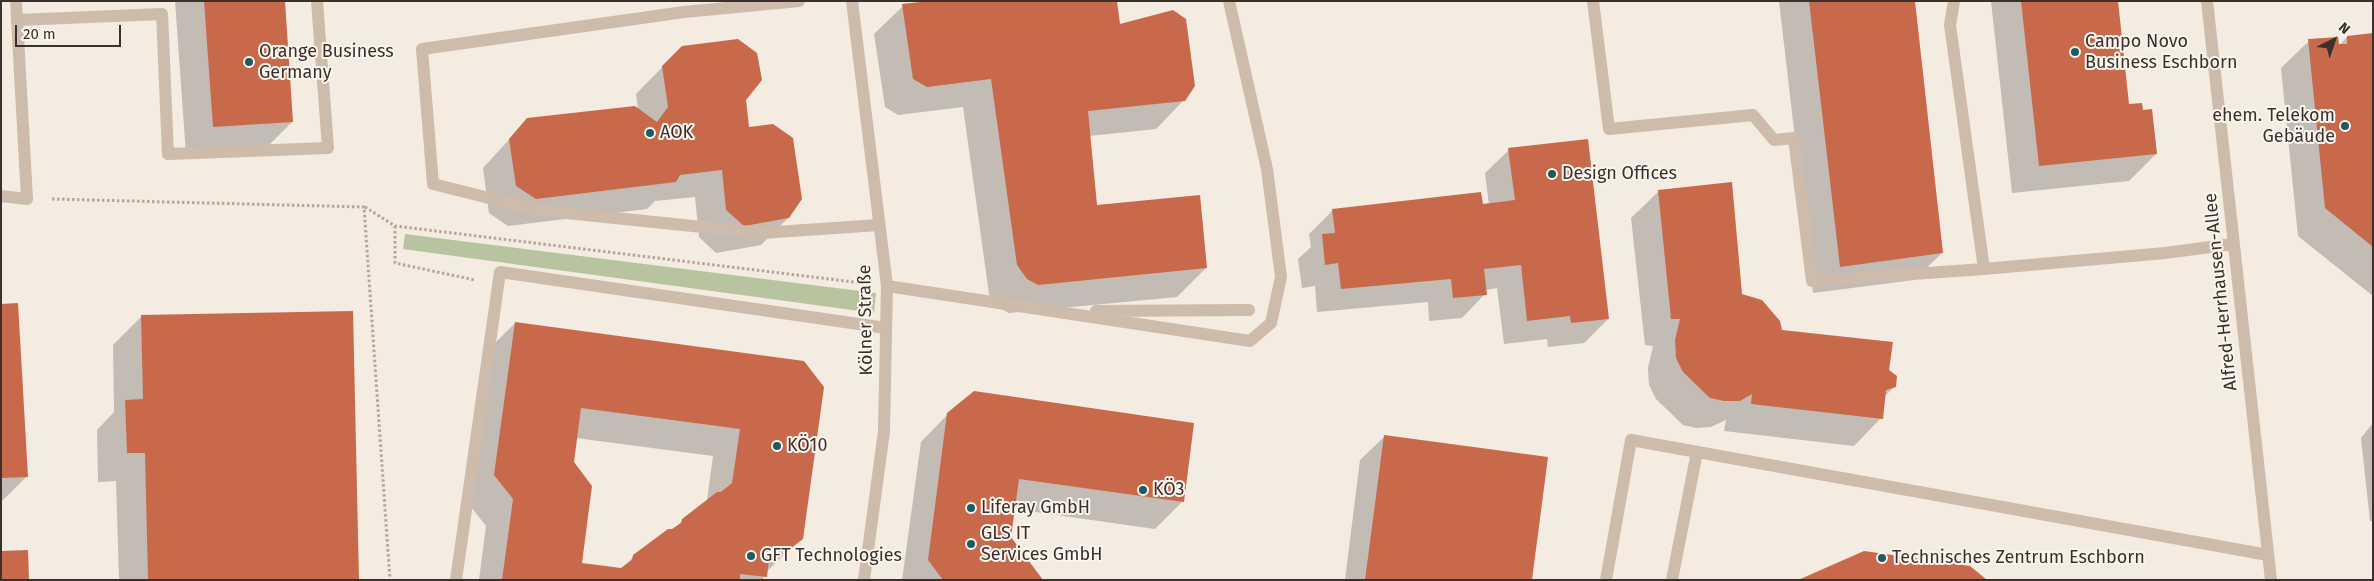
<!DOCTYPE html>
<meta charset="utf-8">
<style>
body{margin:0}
#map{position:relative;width:2374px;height:581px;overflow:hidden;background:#f4ebe1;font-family:"Fira Sans",sans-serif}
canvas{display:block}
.frame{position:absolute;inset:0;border:2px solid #3b302b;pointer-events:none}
.north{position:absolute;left:2309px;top:15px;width:50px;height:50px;-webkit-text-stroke:4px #fbf5ee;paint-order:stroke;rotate:41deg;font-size:14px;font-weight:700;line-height:20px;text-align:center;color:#3b302b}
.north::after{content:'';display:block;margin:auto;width:18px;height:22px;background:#3b302b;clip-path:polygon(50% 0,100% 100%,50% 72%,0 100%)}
.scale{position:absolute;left:15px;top:25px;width:106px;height:22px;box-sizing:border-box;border:2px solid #3b302b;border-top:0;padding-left:6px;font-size:15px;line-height:18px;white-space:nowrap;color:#3b302b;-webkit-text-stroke:4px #fbf5ee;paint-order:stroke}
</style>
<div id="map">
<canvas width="2374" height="581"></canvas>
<div class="frame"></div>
<div class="north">N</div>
<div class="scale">20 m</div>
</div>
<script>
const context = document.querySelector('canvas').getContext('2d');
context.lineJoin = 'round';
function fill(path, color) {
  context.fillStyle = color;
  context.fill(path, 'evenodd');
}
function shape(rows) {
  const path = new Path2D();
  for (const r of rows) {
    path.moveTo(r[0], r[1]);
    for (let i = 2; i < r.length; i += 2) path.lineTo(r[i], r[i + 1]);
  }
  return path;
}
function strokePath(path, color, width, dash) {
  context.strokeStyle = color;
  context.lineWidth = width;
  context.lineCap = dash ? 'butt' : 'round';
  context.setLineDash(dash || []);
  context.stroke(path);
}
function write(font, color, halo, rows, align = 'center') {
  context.font = font + ' "Fira Sans",sans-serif';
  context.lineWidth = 4;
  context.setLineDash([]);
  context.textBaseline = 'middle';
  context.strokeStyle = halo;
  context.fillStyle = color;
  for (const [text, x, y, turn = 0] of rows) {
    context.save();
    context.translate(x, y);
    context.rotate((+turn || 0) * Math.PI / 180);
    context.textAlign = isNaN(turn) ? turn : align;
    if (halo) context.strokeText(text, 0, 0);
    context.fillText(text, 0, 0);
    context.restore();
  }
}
fill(shape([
 [405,234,876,293,874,313,403,249]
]), '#b8c4a0');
fill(shape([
 [175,1,284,1,292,122,265,149,186,154],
 [921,1,1115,1,1118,26,1184,100,1156,129,1089,136,1096,206,1206,268,1177,297,1009,313,999,308,989,294,963,107,898,115,885,107,874,34,903,6,919,4],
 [1779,1,1913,1,1942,253,1914,280,1813,293],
 [1991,1,2117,1,2128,106,2156,154,2129,181,2012,193],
 [2373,35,2373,296,2298,236,2281,68,2309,41,2338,47,2347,37],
 [682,47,744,99,748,128,788,218,761,245,716,253,699,237,695,197,655,201,647,209,508,226,489,213,483,168,527,120,638,110,636,94],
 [1509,150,1608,319,1584,343,1548,347,1547,339,1504,344,1497,288,1485,290,1485,294,1462,318,1429,321,1428,302,1317,312,1315,286,1302,288,1298,259,1311,247,1309,234,1333,210,1489,205,1485,173],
 [1659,191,1741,295,1781,331,1888,370,1895,386,1884,397,1881,418,1854,446,1724,431,1726,420,1711,427,1696,428,1683,425,1656,399,1649,385,1648,368,1653,346,1645,345,1631,218],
 [1,305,27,476,1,502],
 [142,316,357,580,119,580,116,481,98,482,97,430,114,412,113,345],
 [515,323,823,387,802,538,766,572,763,580,479,580,486,526,467,502,488,350],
 [576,438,713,456,707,500,672,530,634,556,621,569,580,564,572,462],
 [948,414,1183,501,1155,529,1014,509,1010,537,1042,580,902,580,921,442],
 [2373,423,2373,521,2370,521,2361,438],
 [1384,437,1531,580,1345,580,1360,460]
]), '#0003');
fill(shape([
 [204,1,285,1,293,122,213,127],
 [929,1,1117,1,1120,24,1173,10,1186,19,1195,86,1185,101,1088,111,1097,205,1200,195,1207,268,1038,285,1027,279,1017,265,991,79,927,87,913,79,902,4],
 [1809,1,1915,1,1943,253,1840,267],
 [2021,1,2118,1,2129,104,2142,103,2143,110,2152,109,2157,154,2039,166],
 [2373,33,2373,247,2325,208,2308,39,2338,37,2339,44,2347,44,2347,36],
 [738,39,757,53,762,80,746,100,749,127,773,124,793,138,802,199,789,218,744,226,726,210,722,170,680,175,676,182,536,199,516,186,509,139,527,118,635,106,657,122,668,107,662,66,682,46],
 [1588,139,1609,319,1571,323,1570,316,1527,321,1521,265,1484,269,1487,295,1453,298,1451,279,1341,289,1338,263,1325,265,1322,234,1335,233,1332,209,1481,192,1483,204,1515,200,1508,148],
 [1732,182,1742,294,1762,300,1780,321,1782,330,1893,342,1889,370,1897,376,1896,387,1886,390,1883,419,1751,404,1752,394,1740,401,1724,401,1710,398,1683,372,1676,358,1675,340,1680,319,1671,319,1658,190],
 [18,303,28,477,1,478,1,304],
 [353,311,359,580,148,580,145,453,127,453,125,400,143,399,141,315],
 [515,322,804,361,824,387,803,539,786,552,770,550,767,577,740,574,740,580,502,580,513,499,494,475],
 [581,408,740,429,732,483,721,492,717,492,682,519,681,523,672,529,668,529,633,555,632,560,621,568,582,563,592,486,574,462],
 [974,391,1194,423,1184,502,1019,479,1011,537,1043,580,943,580,928,560,947,413],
 [1384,435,1548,457,1532,580,1365,580],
 [28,550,29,580,1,580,1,551],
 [1864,551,1970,566,1987,580,1798,580]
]), '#c8694b');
strokePath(shape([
 [52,199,364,207,390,580],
 [365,207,395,226,862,283],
 [395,226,395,263,475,280]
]), '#b9a596', 3, [2.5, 2.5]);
strokePath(shape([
 [799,1,684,12,422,49,433,184,537,210,761,233,879,225],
 [1593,1,1609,129,1753,115,1774,140,1794,138,1812,281,1984,269,2165,253,2233,244],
 [1954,1,1950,25,1984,269],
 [17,20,162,14,168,154,328,148,317,1],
 [887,286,1250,341,1271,323,1281,277,1267,169,1229,1],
 [1096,311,1249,310],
 [456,580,500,272,886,328],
 [1606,580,1631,440,2268,555],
 [1672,580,1697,452]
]), '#cdbbac', 12);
strokePath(shape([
 [852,1,887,286,884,431,864,580],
 [2207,1,2271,580],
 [1,196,27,199,16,1]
]), '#cdbbac', 12);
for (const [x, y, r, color] of [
 [2075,52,5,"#1f5a5e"],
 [249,62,5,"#1f5a5e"],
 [2345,126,5,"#1f5a5e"],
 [650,133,5,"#1f5a5e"],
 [1552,174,5,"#1f5a5e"],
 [777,446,5,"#1f5a5e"],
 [1143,490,5,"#1f5a5e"],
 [971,508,5,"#1f5a5e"],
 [971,544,5,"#1f5a5e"],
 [751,556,5,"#1f5a5e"],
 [1882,558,5,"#1f5a5e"]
]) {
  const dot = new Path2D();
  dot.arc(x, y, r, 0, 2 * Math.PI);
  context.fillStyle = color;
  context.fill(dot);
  strokePath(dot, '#fbf5ee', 2);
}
write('18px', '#3b302b', '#fbf5ee', [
 ["Campo Novo",2085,42],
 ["Business Eschborn",2085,63],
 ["Orange Business",259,52],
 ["Germany",259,73],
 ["ehem. Telekom",2335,116,"right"],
 ["Gebäude",2335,137,"right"],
 ["AOK",660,133],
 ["Design Offices",1562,174],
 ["KÖ10",787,446],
 ["KÖ3",1153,490],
 ["Liferay GmbH",981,508],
 ["GLS IT",981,534],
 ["Services GmbH",981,555],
 ["GFT Technologies",761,556],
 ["Technisches Zentrum Eschborn",1892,558]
], 'left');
write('18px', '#3b302b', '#fbf5ee', [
 ["Alfred-Herrhausen-Allee",2221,292,-96],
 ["Kölner Straße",866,320,-91]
]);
</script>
